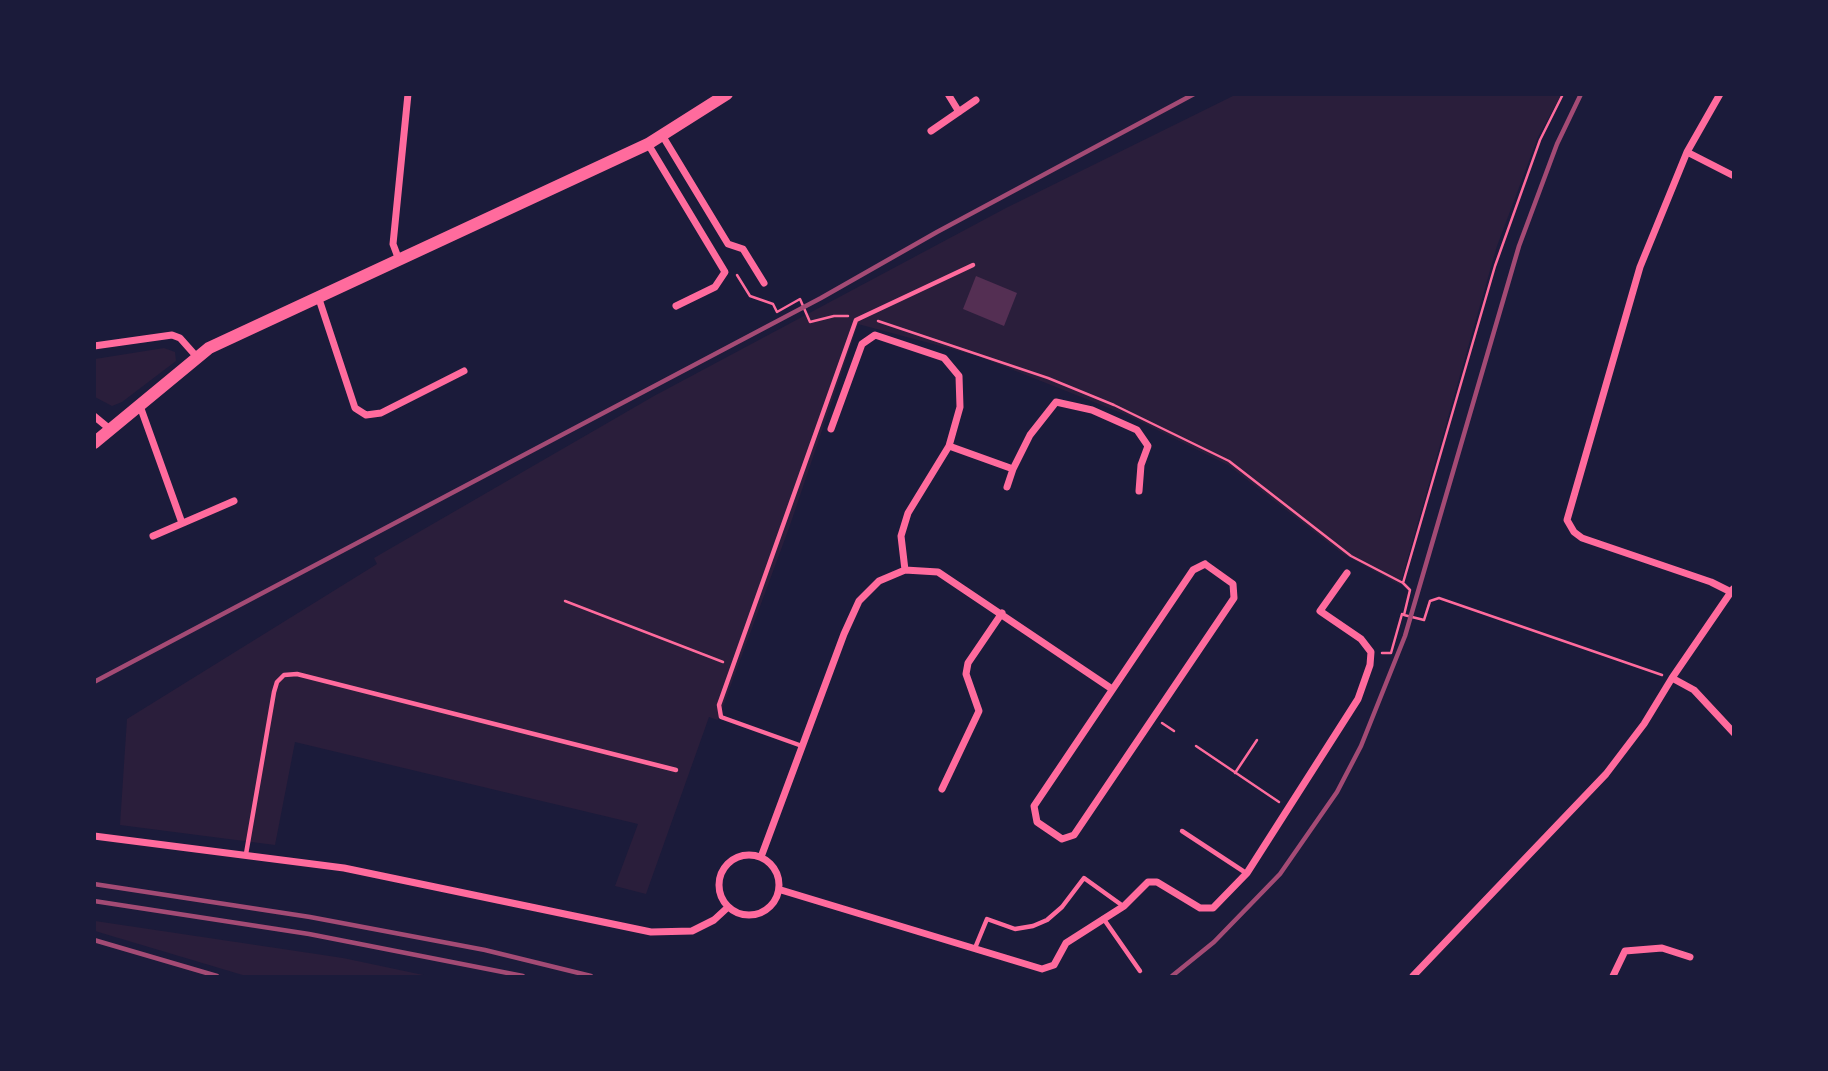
<!DOCTYPE html>
<style>
body{margin:0}
#map{position:relative;width:1828px;height:1071px;overflow:hidden;background:#1b1b3a;font-family:"Open Sans",sans-serif}
canvas{display:block}
.frame{position:absolute;inset:0;border:96px solid #1b1b3a;pointer-events:none}
</style>
<div id="map">
<canvas width="1828" height="1071"></canvas>
<div class="frame"></div>
</div>
<script>
const context = document.querySelector('canvas').getContext('2d');
context.lineJoin = 'round';
function fill(path, color) {
  context.fillStyle = color;
  context.fill(path, 'evenodd');
}
function shape(rows) {
  const path = new Path2D();
  for (const r of rows) {
    if (r.length === 3) {
      path.moveTo(r[0] + r[2], r[1]);
      path.arc(r[0], r[1], r[2], 0, 2 * Math.PI);
      continue;
    }
    path.moveTo(r[0], r[1]);
    for (let i = 2; i < r.length; i += 2) path.lineTo(r[i], r[i + 1]);
  }
  return path;
}
function strokePath(path, color, width, dash) {
  context.strokeStyle = color;
  context.lineWidth = width;
  context.lineCap = dash ? 'butt' : 'round';
  context.setLineDash(dash || []);
  context.stroke(path);
}
fill(shape([
 [1235,95,1561,95,1538,137,1497,246,1400,585,1343,554,1228,465,1129,416,978,356,858,324,789,528,718,720,709,717,646,894,615,886,638,824,295,742,275,845,120,825,127,719,377,564,374,558,654,396,1006,208],
 [164,348,175,352,176,361,122,402,112,406,95,397,95,359],
 [95,921,343,958,428,976,246,976,95,931]
]), '#2a1e3b');
fill(shape([
 [976,276,1017,293,1004,326,963,309]
]), '#542f53');
strokePath(shape([
 [737,275,750,296,773,304,777,312,800,299,810,322,834,316,848,316],
 [878,321,1048,378,1114,405,1229,461,1351,556,1403,583,1410,590,1404,615,1424,620,1430,601,1439,598,1662,675],
 [1403,583,1495,266,1540,140,1563,94],
 [565,601,723,662],
 [1382,653,1391,653,1402,614],
 [1162,723,1174,731],
 [1196,746,1279,802],
 [1235,773,1257,740]
]), '#ff6b9d', 2.5);
strokePath(shape([
 [802,746,721,717,719,705,856,320,973,265],
 [1182,831,1246,873],
 [246,854,274,692,277,682,284,675,297,674,676,770],
 [1103,918,1140,971],
 [975,948,987,919,1015,929,1033,926,1047,920,1062,907,1084,878,1123,906]
]), '#ff6b9d', 4.5);
strokePath(shape([
 [948,94,959,112],
 [1720,94,1687,152,1640,267,1567,520,1574,532,1582,538,1711,582,1731,592],
 [931,131,976,100],
 [662,135,728,244,743,249,764,283],
 [648,144,725,272,715,287,676,306],
 [1687,152,1734,176],
 [399,260,393,244,408,94],
 [318,296,355,408,366,415,381,413,464,371],
 [94,346,172,335,180,338,196,356],
 [140,406,182,523],
 [94,416,111,430],
 [831,429,862,344,875,335,944,358,959,376,960,407,949,446],
 [1007,487,1013,469],
 [153,536,234,501],
 [1205,564,1233,584,1234,598,1074,835,1062,839,1037,822,1034,806,1193,570,1205,564],
 [905,570,901,536,908,513,949,446,1013,469,1030,435,1056,402,1092,410,1137,430,1148,446,1141,465,1139,491],
 [1672,678,1733,589],
 [942,789,979,711,966,674,968,663,1002,613],
 [94,836,344,868,651,932,692,931,714,920,727,908],
 [749,885,30],
 [761,857,844,634,859,601,879,581,905,570,938,572,1112,689],
 [781,890,1042,969,1054,965,1066,943,1124,906,1148,882,1157,882,1200,908,1213,908,1247,873,1358,699,1370,665,1371,652,1361,639,1320,611,1347,573],
 [1413,976,1606,774,1644,724,1672,678,1694,690,1734,733],
 [1613,976,1625,951,1662,948,1690,957]
]), '#ff6b9d', 7);
strokePath(shape([
 [94,443,209,348,648,144,727,94]
]), '#ff6b9d', 12);
strokePath(shape([
 [94,682,821,298,937,232,1194,94],
 [94,884,310,917,485,950,591,976],
 [94,901,309,934,523,976],
 [94,940,217,976],
 [1172,976,1214,942,1280,874,1337,792,1361,746,1405,636,1519,246,1557,144,1581,94]
]), '#a44b75', 4.5);
</script>
